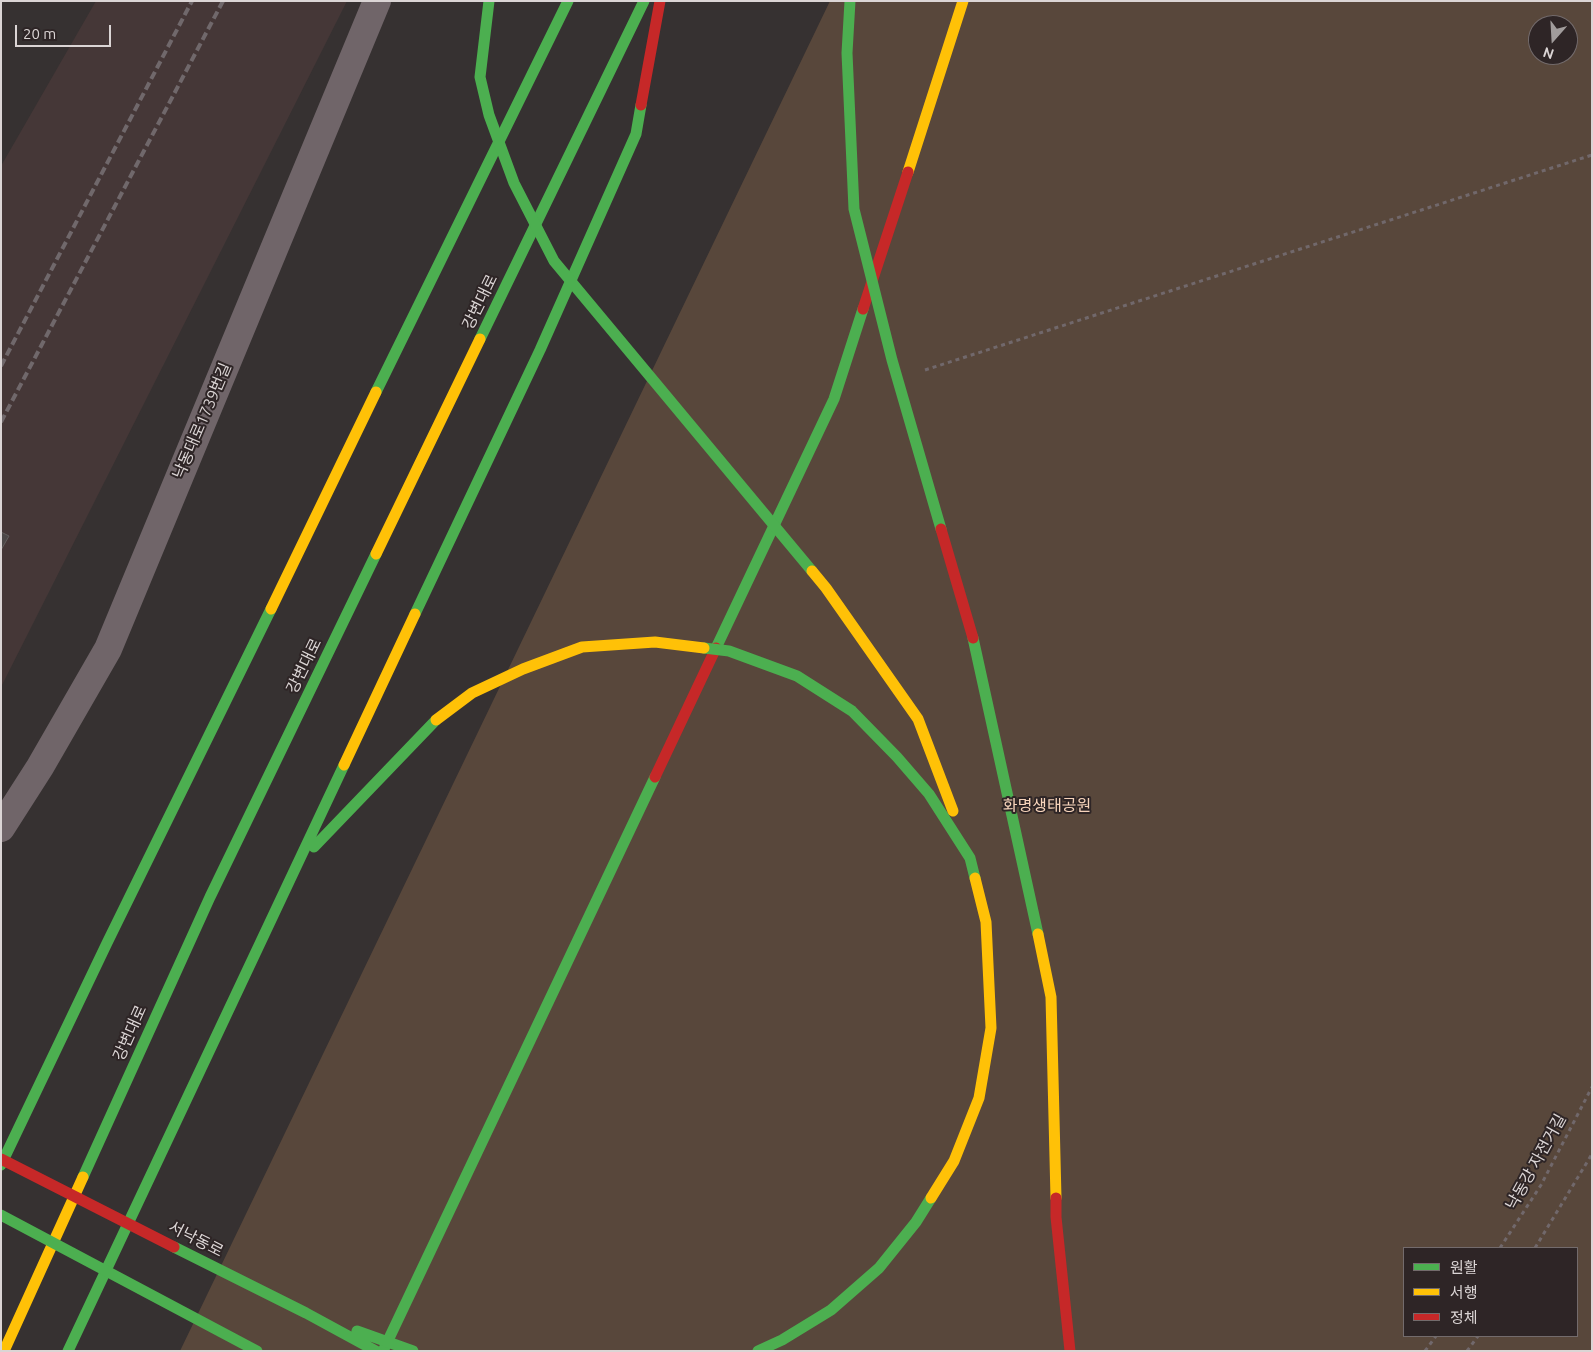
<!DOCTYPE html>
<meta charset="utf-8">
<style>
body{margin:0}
#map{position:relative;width:1593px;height:1352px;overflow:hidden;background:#363131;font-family:Ubuntu,"Noto Sans KR",sans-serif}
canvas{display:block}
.frame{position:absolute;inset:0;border:2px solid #dbd5d5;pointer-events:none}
.legend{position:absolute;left:1403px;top:1247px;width:175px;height:90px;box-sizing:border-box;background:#2e2526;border:1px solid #736b6c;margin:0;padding:6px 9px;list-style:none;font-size:15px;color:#dbd5d5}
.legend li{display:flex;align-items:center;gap:10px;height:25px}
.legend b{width:25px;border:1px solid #736b6c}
.north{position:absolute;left:1528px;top:15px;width:50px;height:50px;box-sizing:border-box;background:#2e2526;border:1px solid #736b6c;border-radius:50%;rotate:199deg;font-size:14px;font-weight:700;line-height:20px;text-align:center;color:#dbd5d5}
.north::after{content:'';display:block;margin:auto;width:18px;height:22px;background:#a19c9c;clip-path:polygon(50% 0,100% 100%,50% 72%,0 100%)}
.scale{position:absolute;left:15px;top:25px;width:96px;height:22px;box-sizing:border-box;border:2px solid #dbd5d5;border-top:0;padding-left:6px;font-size:15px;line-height:18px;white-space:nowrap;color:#dbd5d5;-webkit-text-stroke:4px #2e2526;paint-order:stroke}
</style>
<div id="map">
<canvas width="1593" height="1352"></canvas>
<div class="frame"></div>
<ul class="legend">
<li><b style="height:6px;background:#4caf50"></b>원활</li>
<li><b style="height:6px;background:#ffc107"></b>서행</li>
<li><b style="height:6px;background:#c62828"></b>정체</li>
</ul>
<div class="north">N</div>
<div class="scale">20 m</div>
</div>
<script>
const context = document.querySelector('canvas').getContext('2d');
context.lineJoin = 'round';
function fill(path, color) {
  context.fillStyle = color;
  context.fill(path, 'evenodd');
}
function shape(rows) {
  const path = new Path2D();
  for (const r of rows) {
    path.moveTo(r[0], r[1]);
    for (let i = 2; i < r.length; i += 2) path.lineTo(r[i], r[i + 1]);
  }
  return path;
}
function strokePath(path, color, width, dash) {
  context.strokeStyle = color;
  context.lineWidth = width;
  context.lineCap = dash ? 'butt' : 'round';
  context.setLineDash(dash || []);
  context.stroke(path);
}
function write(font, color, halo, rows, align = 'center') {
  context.font = font + ' Ubuntu,"Noto Sans KR",sans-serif';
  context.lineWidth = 4;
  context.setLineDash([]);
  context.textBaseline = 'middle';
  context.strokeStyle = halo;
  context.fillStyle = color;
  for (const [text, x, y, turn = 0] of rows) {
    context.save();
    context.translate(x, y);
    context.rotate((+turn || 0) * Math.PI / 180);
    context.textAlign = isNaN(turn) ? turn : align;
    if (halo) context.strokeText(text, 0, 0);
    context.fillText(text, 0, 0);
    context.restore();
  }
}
fill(shape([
 [96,1,347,1,1,687,1,166]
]), '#453737');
fill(shape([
 [830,1,1592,1,1592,1351,180,1351],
 [1538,25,1568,25,1568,55,1538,55],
 [1404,1248,1577,1248,1577,1336,1404,1336]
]), '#58473b');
const building = shape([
 [1,532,9,536,1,550,1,532]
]);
fill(building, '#4c4747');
strokePath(building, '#625e5d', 1);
strokePath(shape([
 [925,370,1592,155],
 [1500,1248,1541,1185,1592,1087],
 [1535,1248,1592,1154],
 [1425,1351,1436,1336],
 [1467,1351,1478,1336]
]), '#71686b', 3, [4, 4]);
strokePath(shape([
 [1,828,40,767,108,649,377,1]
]), '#706569', 28);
strokePath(shape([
 [480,339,644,1],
 [376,392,568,1],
 [415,614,540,350,636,134,641,105],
 [716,648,834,399,863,309],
 [314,847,436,720],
 [1,1165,107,943,271,609],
 [83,1177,210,897,376,554],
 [68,1351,344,765],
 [383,1351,655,777]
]), '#4caf50', 11);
strokePath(shape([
 [908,172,963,1],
 [376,554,480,339],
 [271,609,376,392],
 [344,765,415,614],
 [4,1351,83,1177]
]), '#ffc107', 11);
strokePath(shape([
 [641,105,660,1],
 [863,309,908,172],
 [655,777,716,648]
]), '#c62828', 11);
strokePath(shape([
 [1,366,192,1],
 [1,422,223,1]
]), '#70686b', 4, [8, 4]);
strokePath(shape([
 [489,1,480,77,489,115,514,183,554,261,812,571],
 [850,1,847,53,854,209,892,360,941,529],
 [973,638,1038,934],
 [704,648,729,651,797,676,852,711,897,757,929,794,970,858,975,878],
 [1,1215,257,1351],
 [174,1247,306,1313,376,1351],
 [357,1331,413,1351],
 [758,1351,782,1340,831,1310,879,1268,916,1222,931,1198]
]), '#4caf50', 11);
strokePath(shape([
 [812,571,826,588,918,719,953,811],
 [436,720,472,693,523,669,582,647,655,642,704,648],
 [1038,934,1051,997,1056,1198],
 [931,1198,954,1161,979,1098,991,1028,986,922,975,878]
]), '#ffc107', 11);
strokePath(shape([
 [941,529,973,638],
 [1,1159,174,1247],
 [1056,1198,1056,1217,1070,1351]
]), '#c62828', 11);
write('16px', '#dbd5d5', '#2e2526', [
 ["강변대로",480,302,-64],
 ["낙동대로1739번길",202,421,-67],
 ["강변대로",304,666,-64],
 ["강변대로",130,1033,-66],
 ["낙동강 자전거길",1536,1162,-61],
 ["서낙동로",196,1239,27]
]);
write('16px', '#f7d4bb', '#2e2526', [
 ["화명생태공원",1047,806]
]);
</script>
